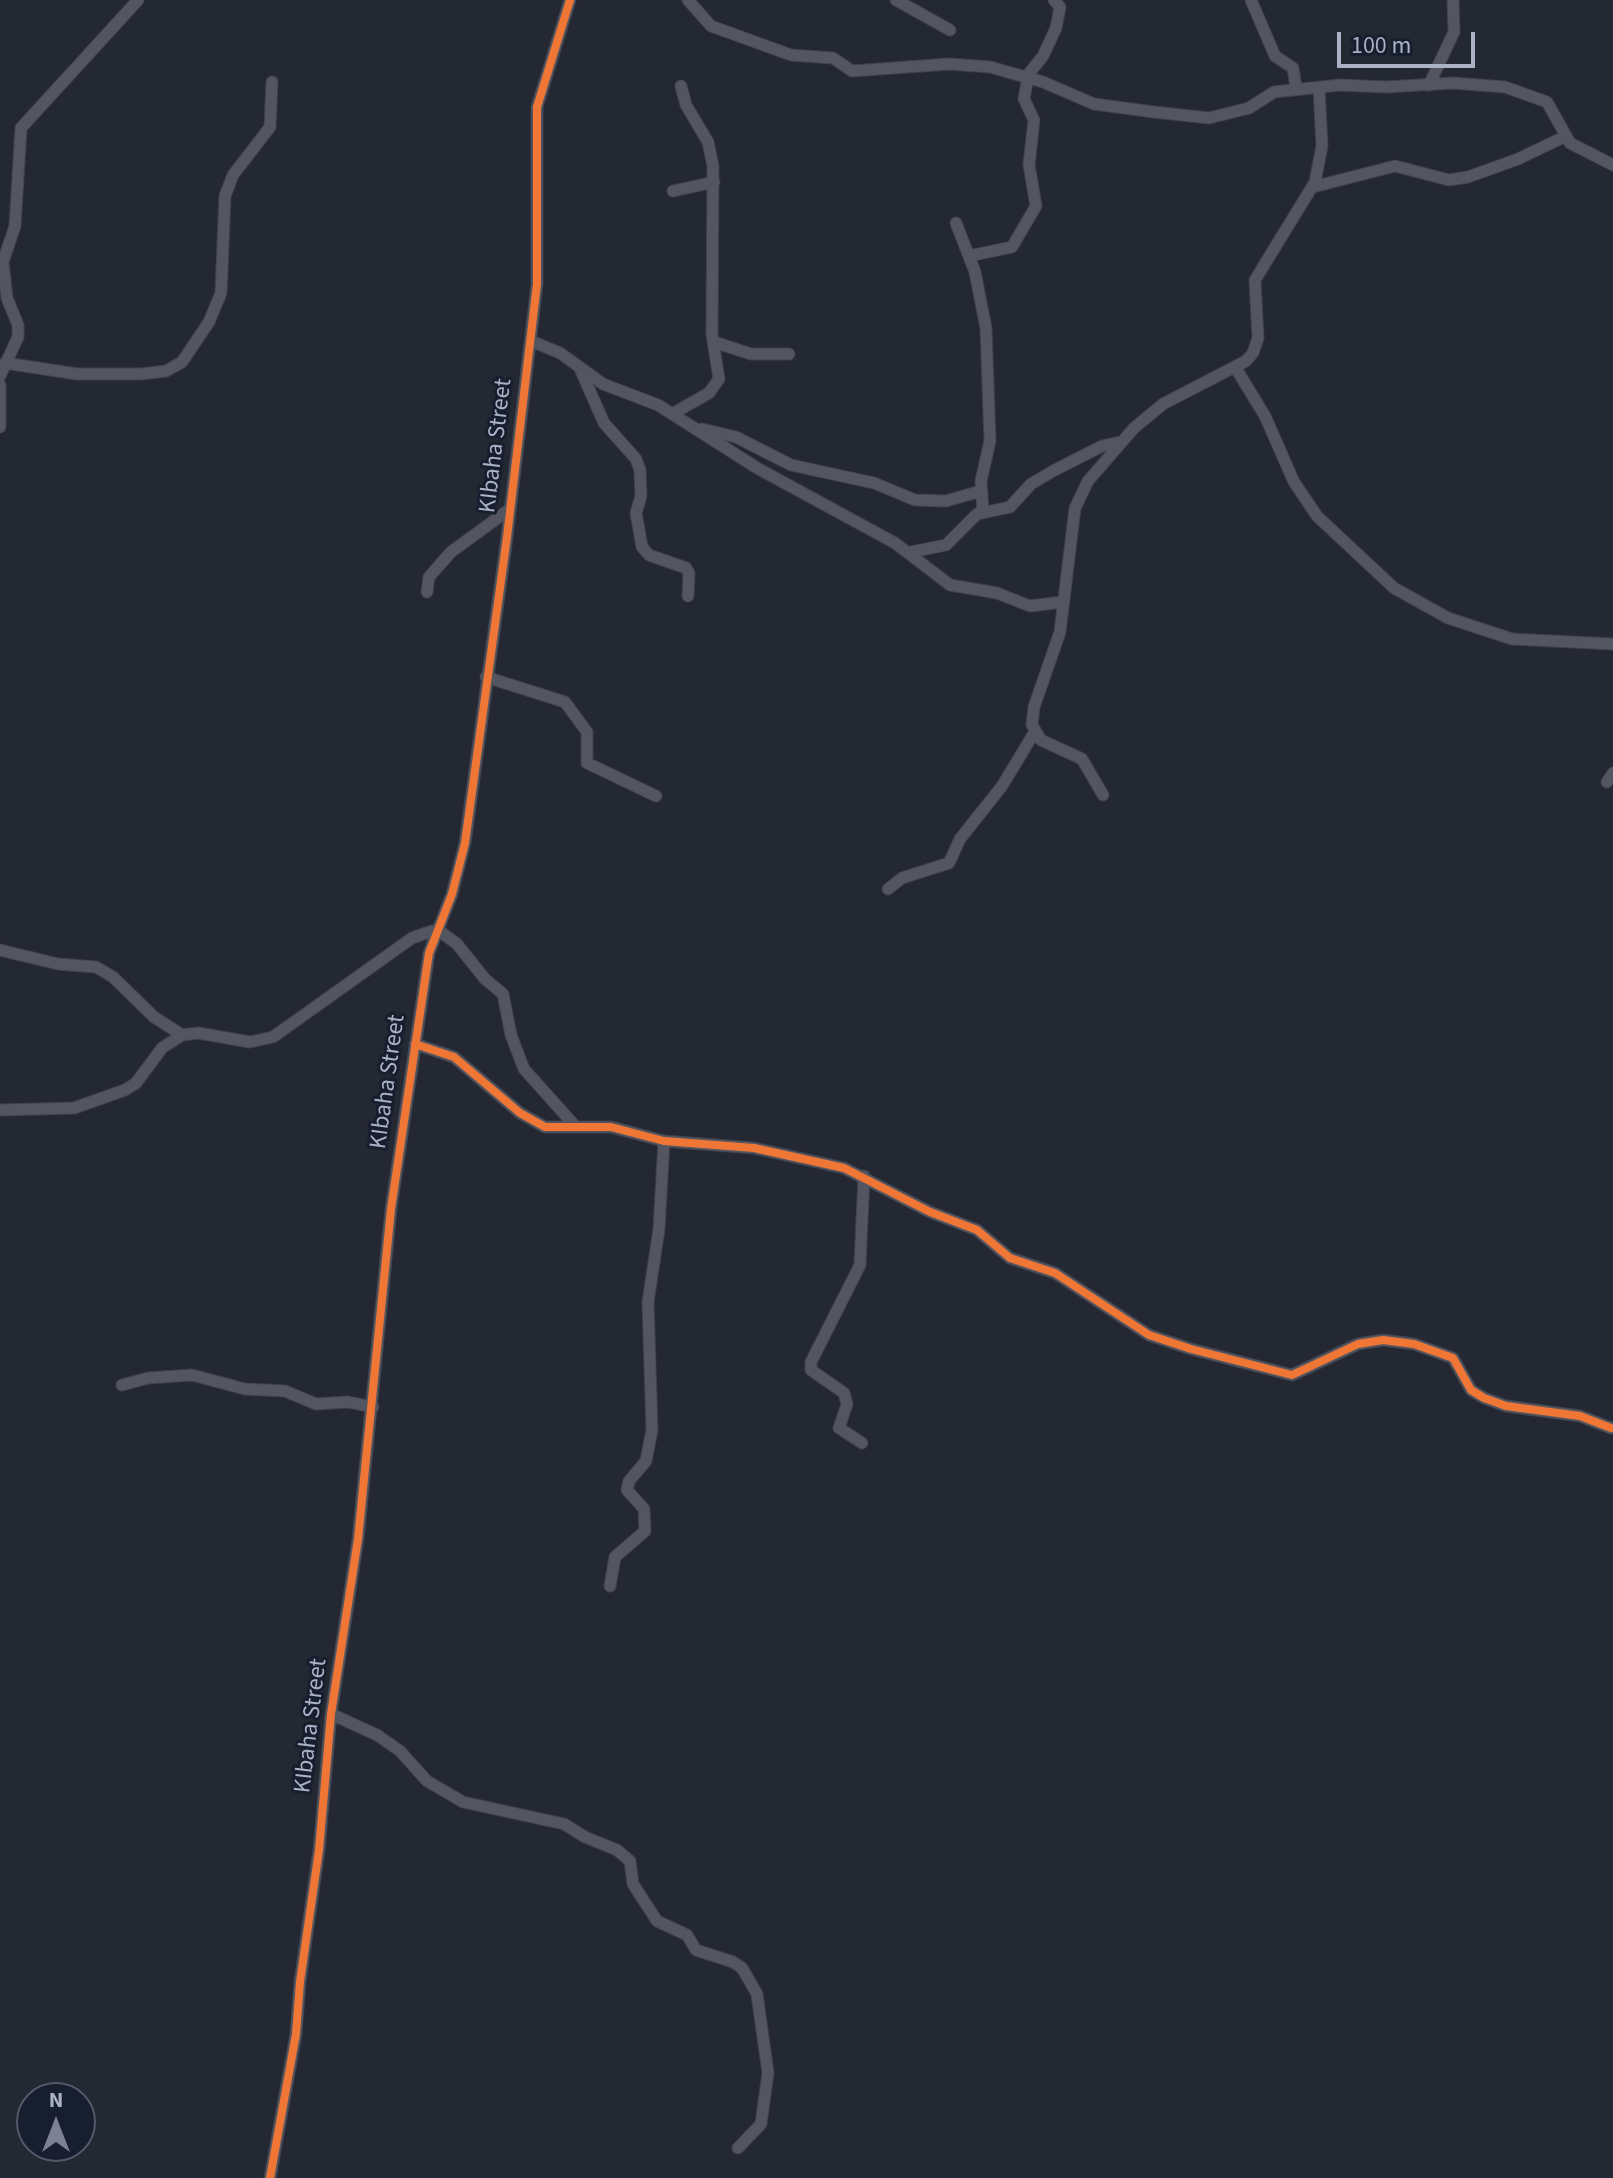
<!DOCTYPE html>
<style>
body{margin:0}
#map{position:relative;width:1613px;height:2178px;overflow:hidden;background:#242832;font-family:"Source Sans 3",sans-serif}
canvas{display:block}
.north{position:absolute;left:16px;top:2082px;width:80px;height:80px;box-sizing:border-box;background:#171e2d;border:2px solid #52596a;border-radius:50%;rotate:0deg;font-size:22px;font-weight:700;line-height:32px;text-align:center;color:#abb2c6}
.north::after{content:'';display:block;margin:auto;width:28px;height:36px;background:#7c8292;clip-path:polygon(50% 0,100% 100%,50% 72%,0 100%)}
.scale{position:absolute;left:1337px;top:32px;width:138px;height:36px;box-sizing:border-box;border:4px solid #abb2c6;border-top:0;padding-left:10px;font-size:24px;line-height:28px;white-space:nowrap;color:#abb2c6;-webkit-text-stroke:6px #171e2d;paint-order:stroke}
</style>
<div id="map">
<canvas width="1613" height="2178"></canvas>
<div class="north">N</div>
<div class="scale">100 m</div>
</div>
<script>
const context = document.querySelector('canvas').getContext('2d');
context.lineJoin = 'round';
function shape(rows) {
  const path = new Path2D();
  for (const r of rows) {
    path.moveTo(r[0], r[1]);
    for (let i = 2; i < r.length; i += 2) path.lineTo(r[i], r[i + 1]);
  }
  return path;
}
function strokePath(path, color, width, dash) {
  context.strokeStyle = color;
  context.lineWidth = width;
  context.lineCap = dash ? 'butt' : 'round';
  context.setLineDash(dash || []);
  context.stroke(path);
}
function write(font, color, halo, rows, align = 'center') {
  context.font = font + ' "Source Sans 3",sans-serif';
  context.lineWidth = 6;
  context.setLineDash([]);
  context.textBaseline = 'middle';
  context.strokeStyle = halo;
  context.fillStyle = color;
  for (const [text, x, y, turn = 0] of rows) {
    context.save();
    context.translate(x, y);
    context.rotate((+turn || 0) * Math.PI / 180);
    context.textAlign = isNaN(turn) ? turn : align;
    if (halo) context.strokeText(text, 0, 0);
    context.fillText(text, 0, 0);
    context.restore();
  }
}
const minor = shape([
 [688,0,711,26,791,55,833,58,852,71,949,64,990,67,1043,82,1094,104,1154,112,1209,118,1249,108,1274,92,1340,85,1386,87,1453,83,1505,87,1547,102,1570,143,1613,165],
 [896,0,950,30],
 [1251,0,1275,56,1293,68,1296,88],
 [1026,77,1043,56,1056,28,1060,7,1054,0],
 [1429,85,1454,32,1453,0],
 [1313,187,1395,166,1449,180,1468,177,1518,159,1566,136],
 [673,191,714,182],
 [956,223,975,272,986,328,990,441,981,481,983,513],
 [969,256,1012,247,1036,206,1029,165,1034,120,1024,99,1028,77],
 [531,341,560,353,603,384,658,405,757,468,895,543,950,585,997,593,1030,606,1063,602],
 [714,342,751,354,789,354],
 [5,363,77,374,141,374,166,371,182,362,209,322,221,293,225,196,233,175,270,127,272,82],
 [1235,367,1265,416,1294,482,1317,516,1394,588,1448,618,1512,639,1613,644],
 [581,371,604,423,636,459,640,470,641,496,636,513,642,547,649,555,686,568,689,573,688,596],
 [0,376,18,337,18,325,7,298,3,262,15,226,21,128,138,0],
 [0,385,0,427],
 [672,414,709,393,719,379,712,335,713,166,708,142,686,105,681,86],
 [702,429,736,437,791,465,874,483,915,500,946,501,981,491],
 [911,552,946,545,977,514,1010,507,1031,484,1053,471,1102,446,1120,442],
 [427,592,429,577,451,552,510,509],
 [486,677,565,702,587,732,587,763,656,796],
 [1607,782,1613,773],
 [1103,795,1082,759,1041,740,1032,725,1034,707,1060,632,1075,508,1088,481,1134,428,1163,404,1246,361,1253,353,1258,338,1255,280,1315,182,1322,146,1319,87],
 [888,889,902,878,949,863,960,839,1002,786,1034,733],
 [0,950,58,964,96,967,113,977,154,1017,182,1035],
 [415,1044,454,1057,520,1113,545,1127,611,1127,664,1141,754,1148,844,1168,930,1212,977,1230,1010,1258,1055,1273,1149,1335,1191,1349,1292,1375,1358,1344,1383,1340,1414,1344,1453,1358,1471,1390,1484,1398,1506,1406,1580,1416,1611,1428],
 [0,1110,74,1108,125,1090,136,1083,162,1048,182,1035,198,1033,250,1042,273,1037,412,938,432,931,441,932,457,944,485,979,503,994,511,1035,524,1069,576,1127],
 [122,1385,148,1378,192,1375,245,1389,285,1391,316,1404,348,1402,373,1407],
 [862,1443,839,1428,847,1404,844,1393,811,1370,811,1362,860,1265,864,1176],
 [610,1586,615,1557,645,1531,644,1509,627,1490,629,1481,646,1461,652,1430,648,1302,659,1229,664,1141],
 [331,1714,377,1735,400,1751,427,1781,463,1802,564,1824,585,1837,617,1850,630,1861,633,1884,657,1921,687,1935,696,1950,733,1962,742,1968,757,1994,768,2073,761,2124,738,2148],
 [270,2178,296,2034,300,1982,319,1850,331,1714,358,1539,391,1209,429,953,452,894,465,843,507,537,537,284,537,107,570,0]
]);
strokePath(minor, '#40434c', 13);
strokePath(minor, '#535661', 11);
strokePath(shape([
 [415,1044,454,1057,520,1113,545,1127,611,1127,664,1141,754,1148,844,1168,930,1212,977,1230,1010,1258,1055,1273,1149,1335,1191,1349,1292,1375,1358,1344,1383,1340,1414,1344,1453,1358,1471,1390,1484,1398,1506,1406,1580,1416,1611,1428],
 [270,2178,296,2034,300,1982,319,1850,331,1714,358,1539,391,1209,429,953,452,894,465,843,507,537,537,284,537,107,570,0]
]), '#f07635', 8);
write('24px', '#abb2c6', '#171e2d', [
 ["KIbaha Street",497,446,-83],
 ["KIbaha Street",389,1082,-82],
 ["KIbaha Street",312,1726,-83]
]);
</script>
